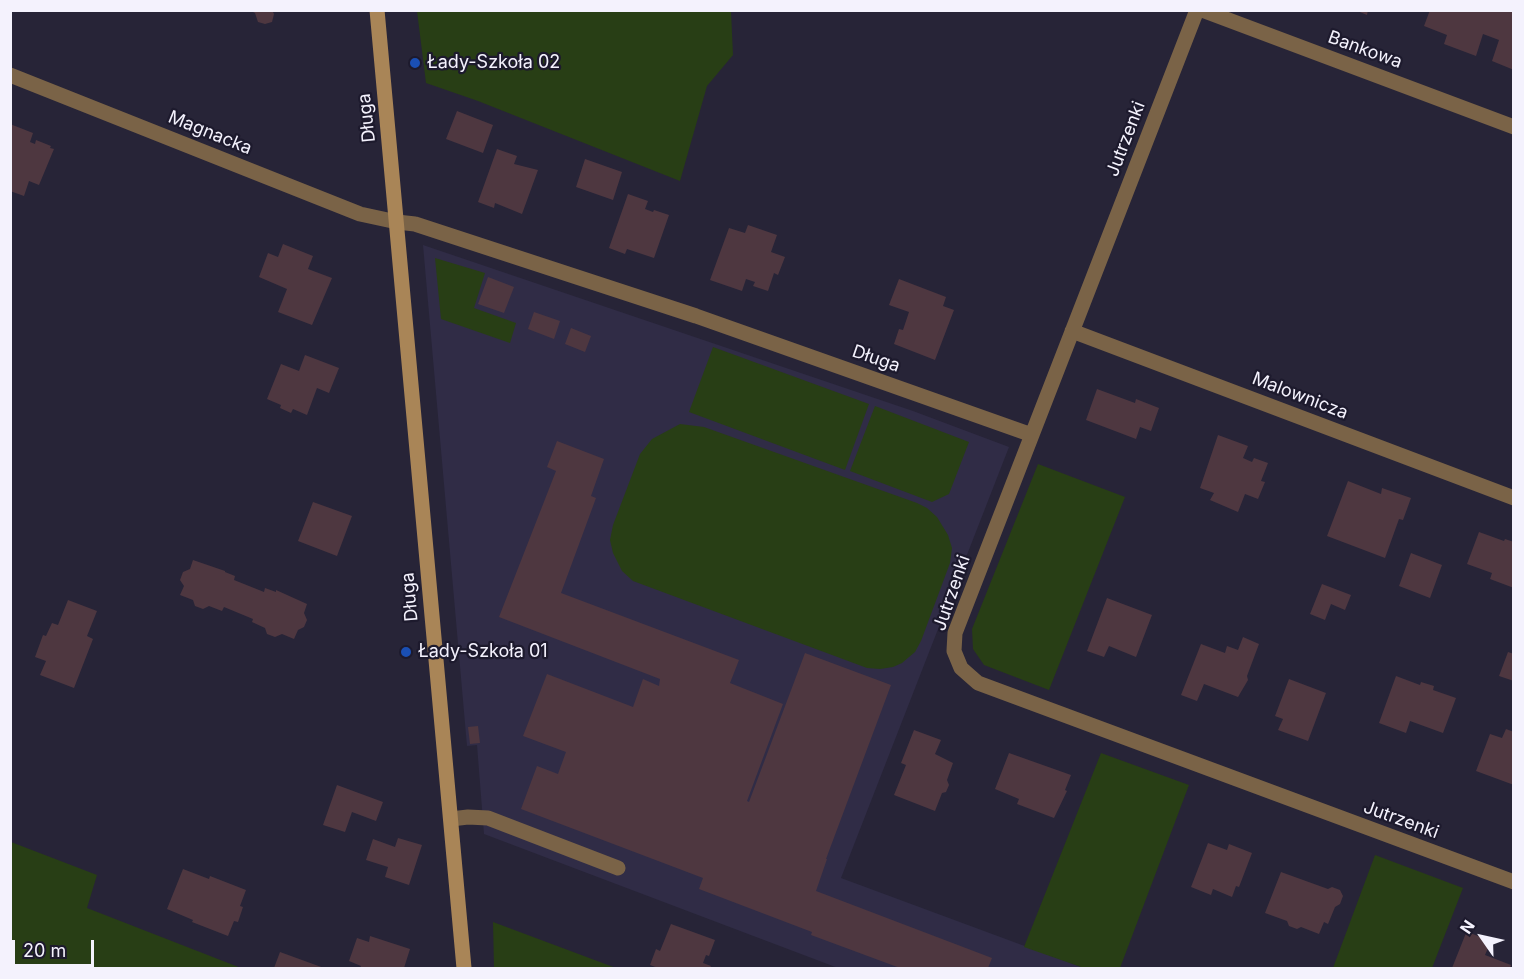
<!DOCTYPE html>
<meta charset="utf-8">
<style>
body{margin:0}
#map{position:relative;width:1524px;height:979px;overflow:hidden;background:#272437;font-family:Inter,sans-serif}
canvas{display:block}
.frame{position:absolute;inset:0;border:12px solid #f4f2fd;pointer-events:none}
.north{position:absolute;left:1452px;top:907px;width:60px;height:60px;-webkit-text-stroke:4px #1d1a2d;paint-order:stroke;rotate:304deg;font-size:16px;font-weight:700;line-height:24px;text-align:center;color:#f4f2fd}
.north::after{content:'';display:block;margin:auto;width:21px;height:27px;background:#f4f2fd;clip-path:polygon(50% 0,100% 100%,50% 72%,0 100%)}
.scale{position:absolute;left:12px;top:940px;width:82px;height:27px;box-sizing:border-box;border:3px solid #f4f2fd;border-top:0;padding-left:8px;font-size:18px;line-height:21px;white-space:nowrap;color:#f4f2fd;-webkit-text-stroke:4px #1d1a2d;paint-order:stroke}
</style>
<div id="map">
<canvas width="1524" height="979"></canvas>
<div class="frame"></div>
<div class="north">N</div>
<div class="scale">20 m</div>
</div>
<script>
const context = document.querySelector('canvas').getContext('2d');
context.lineJoin = 'round';
function fill(path, color) {
  context.fillStyle = color;
  context.fill(path, 'evenodd');
}
function shape(rows) {
  const path = new Path2D();
  for (const r of rows) {
    path.moveTo(r[0], r[1]);
    for (let i = 2; i < r.length; i += 2) path.lineTo(r[i], r[i + 1]);
  }
  return path;
}
function strokePath(path, color, width, dash) {
  context.strokeStyle = color;
  context.lineWidth = width;
  context.lineCap = dash ? 'butt' : 'round';
  context.setLineDash(dash || []);
  context.stroke(path);
}
function write(font, color, halo, rows, align = 'center') {
  context.font = font + ' Inter,sans-serif';
  context.lineWidth = 4.5;
  context.setLineDash([]);
  context.textBaseline = 'middle';
  context.strokeStyle = halo;
  context.fillStyle = color;
  for (const [text, x, y, turn = 0] of rows) {
    context.save();
    context.translate(x, y);
    context.rotate((+turn || 0) * Math.PI / 180);
    context.textAlign = isNaN(turn) ? turn : align;
    if (halo) context.strokeText(text, 0, 0);
    context.fillText(text, 0, 0);
    context.restore();
  }
}
fill(shape([
 [423,245,913,411,1009,447,841,878,1084,968,838,968,484,834,477,745,467,746]
]), '#302c46');
fill(shape([
 [417,11,731,11,733,55,707,86,680,181,478,101,426,83],
 [435,258,485,273,474,308,516,323,510,343,441,319],
 [713,347,869,404,845,470,689,412],
 [875,406,969,442,949,494,932,502,850,471],
 [680,424,704,427,917,503,927,508,937,517,948,535,952,548,950,563,921,641,915,652,902,663,893,667,880,669,867,668,633,581,622,571,613,553,610,540,613,525,640,454,652,439],
 [1038,464,1125,497,1049,690,984,665,973,649,972,629],
 [1101,753,1189,785,1120,968,1084,968,1024,947],
 [11,842,97,875,87,908,241,968,11,968],
 [1375,855,1463,888,1432,968,1333,968],
 [493,922,616,968,494,968]
]), '#283e15');
fill(shape([
 [249,10,272,10,274,14,272,22,265,24,258,22,255,13],
 [1355,10,1368,10,1367,15],
 [1430,10,1514,10,1514,70,1492,61,1499,40,1483,34,1476,56,1444,44,1447,35,1424,26],
 [457,111,493,125,483,153,446,139],
 [10,124,33,133,30,142,35,144,36,140,51,146,50,148,54,149,39,185,29,181,24,196,10,191],
 [497,149,517,156,514,164,538,170,522,214,495,203,494,208,478,202],
 [585,159,622,172,613,200,576,187],
 [628,194,648,201,645,209,653,212,654,210,669,215,654,258,627,249,625,254,609,248],
 [748,225,777,235,771,252,785,257,778,275,774,273,768,291,753,286,755,282,746,279,742,291,710,280,729,228,745,233],
 [283,244,313,256,308,269,332,278,312,325,278,312,287,289,259,277,268,253,278,257],
 [488,277,514,287,504,313,478,304],
 [899,279,946,297,943,306,954,310,935,360,894,344,899,329,903,330,909,312,889,305],
 [534,312,560,321,554,339,528,329],
 [571,328,591,336,585,352,565,344],
 [305,355,339,368,329,393,317,388,307,415,293,409,291,413,280,408,281,405,267,399,281,364,299,371],
 [1097,389,1135,403,1136,399,1159,408,1151,431,1140,427,1136,439,1086,420],
 [1218,435,1248,446,1243,458,1252,462,1254,458,1268,463,1261,481,1265,482,1258,499,1245,494,1238,512,1210,500,1214,493,1200,488],
 [557,441,604,459,591,496,596,498,561,593,739,660,730,683,783,704,747,801,749,802,805,653,891,685,826,859,827,859,816,891,992,958,988,968,900,968,811,935,812,932,699,889,703,878,521,809,537,766,558,774,566,752,523,736,547,674,633,707,643,679,659,686,660,679,499,617,556,471,547,467],
 [1348,481,1381,494,1382,488,1411,498,1403,520,1399,519,1385,558,1327,536],
 [313,502,352,516,337,556,298,541],
 [1479,532,1504,541,1505,539,1514,542,1514,588,1490,579,1492,573,1467,564],
 [1411,553,1442,565,1430,598,1399,586],
 [193,560,225,571,225,572,235,576,234,580,264,592,265,588,276,592,276,590,307,604,304,613,307,620,304,627,298,630,294,639,282,634,275,637,267,634,265,628,252,622,253,619,224,607,222,611,209,606,203,609,195,606,193,600,180,595,184,586,180,580,183,572,190,569],
 [1322,584,1351,595,1345,610,1331,604,1325,620,1310,614],
 [1107,598,1152,615,1136,657,1109,646,1104,657,1087,651],
 [68,600,97,611,87,636,93,639,74,688,40,675,46,661,35,657,43,635,46,636,52,623,58,625],
 [1243,637,1259,644,1247,676,1248,680,1238,697,1204,684,1197,701,1181,695,1201,644,1225,653,1227,646,1238,650],
 [1508,652,1514,654,1514,681,1499,676],
 [1396,676,1420,685,1421,682,1434,686,1433,690,1456,698,1443,733,1410,721,1406,733,1379,723],
 [1289,679,1326,693,1308,741,1278,730,1283,719,1275,716],
 [478,726,480,743,470,744,468,727],
 [1506,729,1514,732,1514,785,1476,771,1490,734,1502,738],
 [914,730,941,740,935,754,953,763,947,780,949,785,946,792,942,793,935,811,894,795,906,765,901,763],
 [1009,753,1071,775,1065,790,1067,791,1054,818,1017,804,1019,799,995,789],
 [337,785,383,802,376,821,352,812,345,832,323,825],
 [398,838,422,845,409,885,385,877,388,867,366,860,373,839,395,847],
 [1208,843,1227,850,1229,844,1252,853,1239,887,1236,886,1232,897,1213,889,1211,895,1191,887],
 [183,869,209,879,210,876,246,890,240,906,243,907,238,922,234,921,228,936,192,922,193,920,167,909],
 [1281,872,1328,889,1332,887,1340,890,1343,896,1340,904,1335,907,1328,924,1324,922,1319,934,1301,927,1297,929,1289,926,1287,921,1265,913],
 [671,924,715,940,709,956,706,955,703,963,711,966,710,968,658,968,650,965,656,949,660,951],
 [1465,931,1491,941,1485,955,1511,965,1510,968,1452,968,1466,933,1464,933],
 [370,936,410,949,404,968,360,968,361,966,349,961,357,938,369,942],
 [280,952,324,968,274,968]
]), '#4e3740');
strokePath(shape([
 [451,819,468,817,488,818,618,868]
]), '#7a6347', 15);
strokePath(shape([
 [1197,10,955,633,954,651,961,668,978,683,1514,882],
 [1202,10,1514,127],
 [10,75,360,214,397,222,415,224,696,316,1032,435],
 [1072,331,1514,498]
]), '#7a6347', 15);
strokePath(shape([
 [377,10,464,968]
]), '#a98557', 15);
for (const [x, y, r, color] of [
 [415,63,6,"#1a4fb4"],
 [406,652,6,"#1a4fb4"]
]) {
  const dot = new Path2D();
  dot.arc(x, y, r, 0, 2 * Math.PI);
  context.fillStyle = color;
  context.fill(dot);
  strokePath(dot, '#1d1a2d', 2);
}
write('18px', '#f4f2fd', '#1d1a2d', [
 ["Bankowa",1365,50,20],
 ["Długa",367,118,-96],
 ["Magnacka",210,133,22],
 ["Jutrzenki",1126,139,-69],
 ["Długa",876,359,19],
 ["Malownicza",1300,396,21],
 ["Jutrzenki",952,593,-71],
 ["Długa",410,597,-95],
 ["Jutrzenki",1401,820,20]
]);
write('18px', '#f4f2fd', '#1d1a2d', [
 ["Łady-Szkoła 02",427,63],
 ["Łady-Szkoła 01",418,652]
], 'left');
</script>
